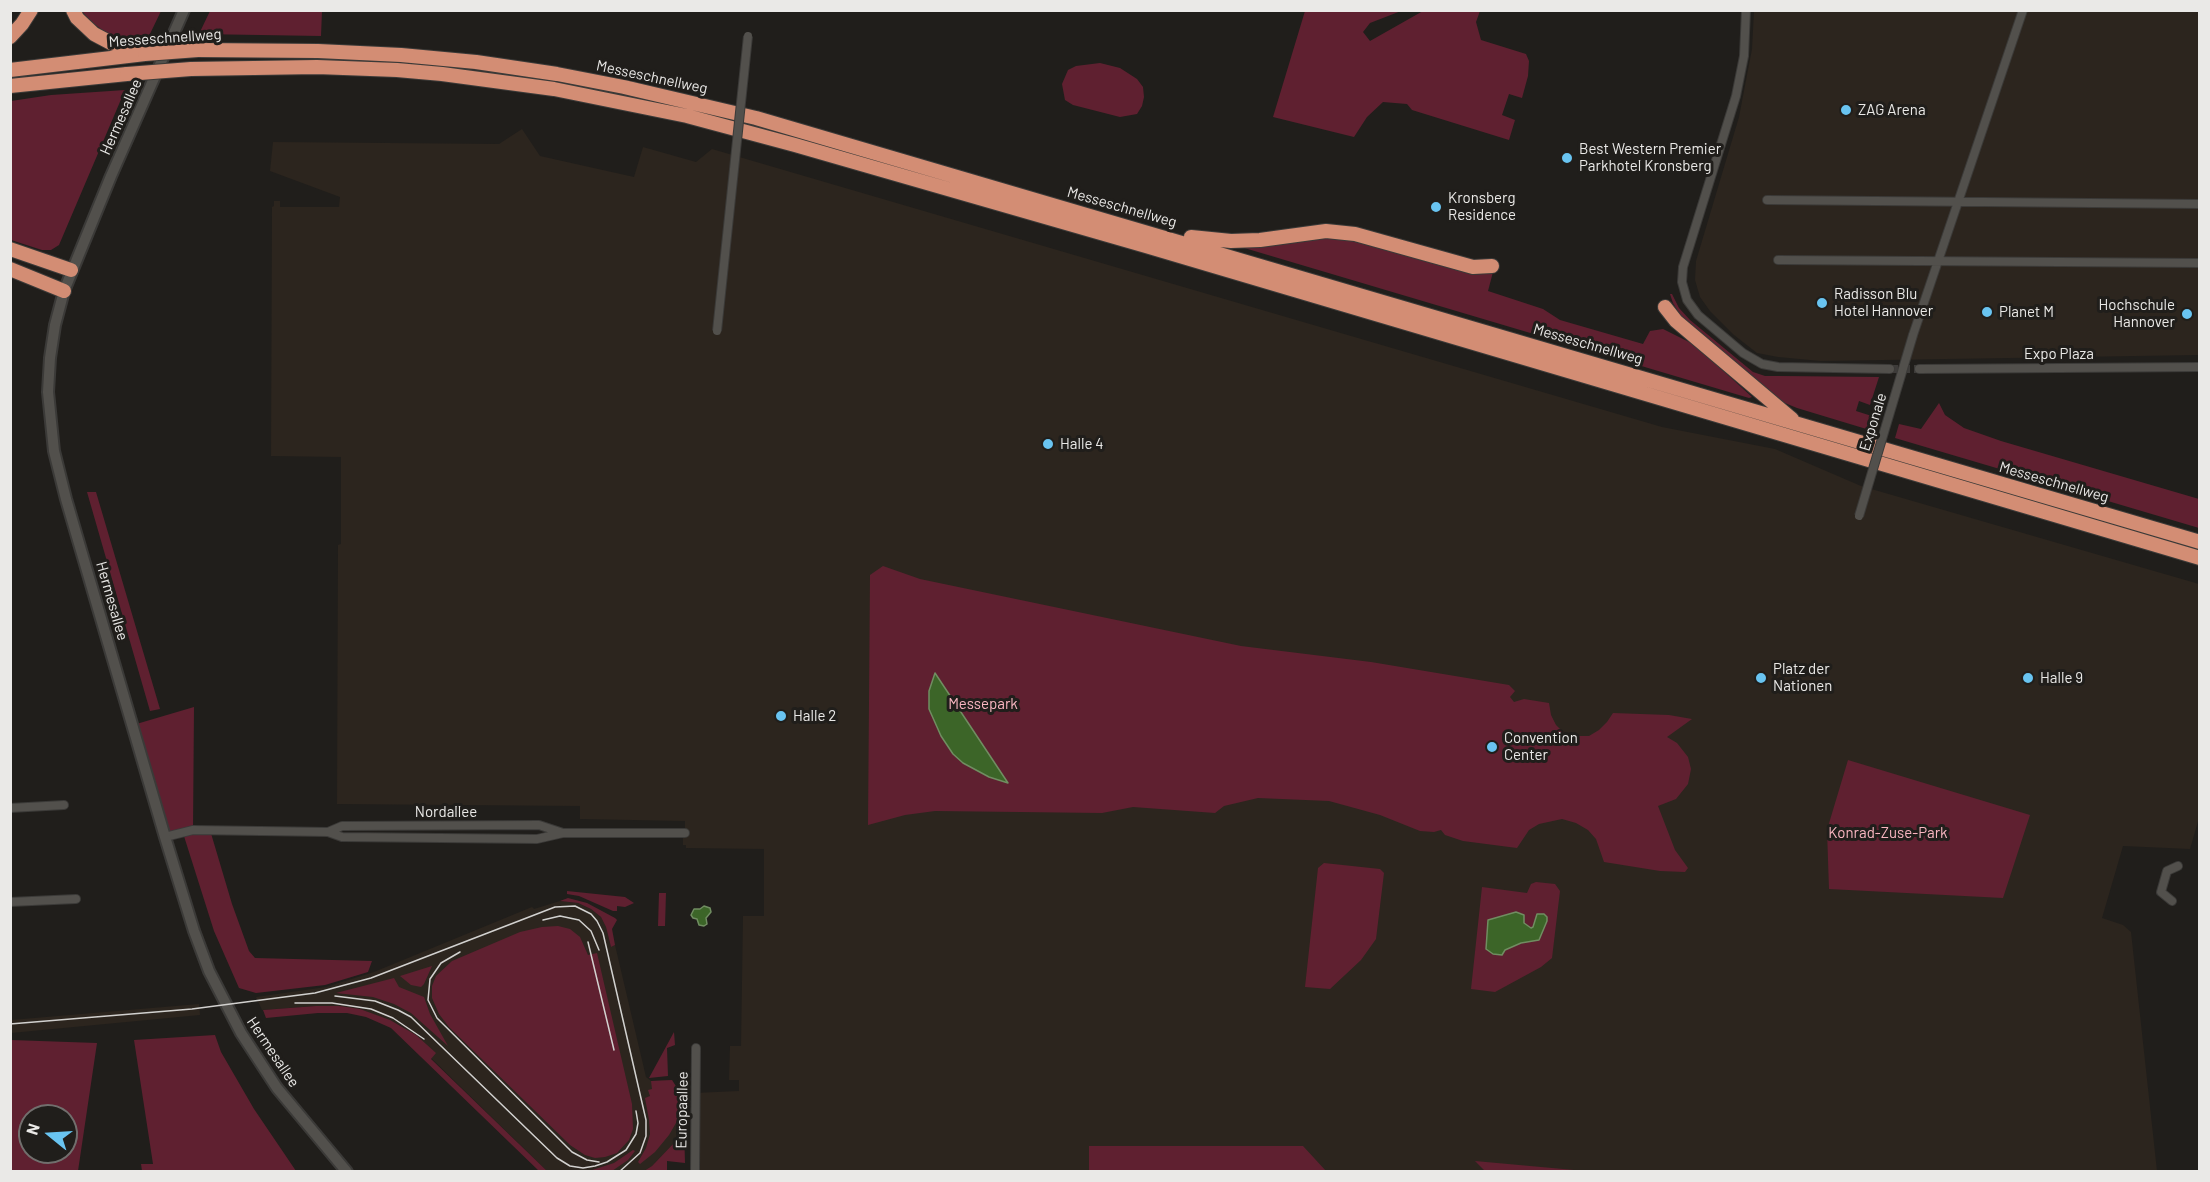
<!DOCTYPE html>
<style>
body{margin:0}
#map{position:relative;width:2210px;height:1182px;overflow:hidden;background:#201e1b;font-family:Barlow,sans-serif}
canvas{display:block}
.frame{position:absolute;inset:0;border:12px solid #eae9e7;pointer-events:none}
.north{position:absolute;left:18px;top:1104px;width:60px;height:60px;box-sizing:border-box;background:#201e1b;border:2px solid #716f6d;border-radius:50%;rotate:288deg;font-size:16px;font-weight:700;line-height:24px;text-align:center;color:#eae9e7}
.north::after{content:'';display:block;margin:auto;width:21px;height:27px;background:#69c4f1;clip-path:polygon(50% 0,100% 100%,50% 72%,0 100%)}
</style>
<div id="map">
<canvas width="2210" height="1182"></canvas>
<div class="frame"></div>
<div class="north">N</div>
</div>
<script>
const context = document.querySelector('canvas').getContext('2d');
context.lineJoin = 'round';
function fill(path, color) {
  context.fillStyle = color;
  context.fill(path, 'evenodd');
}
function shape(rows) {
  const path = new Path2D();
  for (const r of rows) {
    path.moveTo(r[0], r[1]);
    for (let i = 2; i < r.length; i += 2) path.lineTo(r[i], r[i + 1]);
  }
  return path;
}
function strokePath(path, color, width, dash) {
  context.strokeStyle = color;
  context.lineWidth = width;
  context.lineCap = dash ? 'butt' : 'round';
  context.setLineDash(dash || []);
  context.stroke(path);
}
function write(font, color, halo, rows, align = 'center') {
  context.font = font + ' Barlow,sans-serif';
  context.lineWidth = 6;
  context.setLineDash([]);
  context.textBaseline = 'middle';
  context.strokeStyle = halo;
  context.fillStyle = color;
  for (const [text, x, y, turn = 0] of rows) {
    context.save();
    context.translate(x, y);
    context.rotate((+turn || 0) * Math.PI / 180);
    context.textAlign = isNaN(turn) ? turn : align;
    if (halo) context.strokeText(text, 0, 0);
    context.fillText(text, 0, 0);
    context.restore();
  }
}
fill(shape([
 [1754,11,2199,11,2199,355,1821,361,1778,357,1757,353,1734,335,1710,311,1700,297,1695,280,1696,261,1739,117,1752,49],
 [522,129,540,156,634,177,643,147,696,162,712,149,1662,427,1775,449,1861,486,2199,584,2199,818,2190,849,2123,846,2102,918,2123,925,2131,932,2157,1171,695,1171,695,1093,739,1091,739,1080,729,1080,730,1046,741,1046,743,916,764,916,764,849,686,848,686,845,683,845,683,838,685,838,685,821,580,819,580,806,337,804,338,545,341,544,341,457,271,456,272,207,274,206,274,201,280,201,280,207,339,207,340,197,270,171,273,142,499,144],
 [560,901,578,903,591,909,601,917,606,927,611,947,615,945,646,1077,651,1081,672,1080,687,1104,684,1127,674,1143,652,1166,644,1171,547,1171,431,1058,435,1053,402,1026,360,1009,316,1006,262,1010,256,997,326,987,374,972,532,907,534,909],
 [199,1004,200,1015,11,1033,11,1020]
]), '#2c251e');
fill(shape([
 [82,11,161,11,149,36,131,37,117,37,108,34,90,21],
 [210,11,322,11,321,36,199,34],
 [1305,11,1401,11,1370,23,1363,32,1370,41,1423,11,1480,11,1476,22,1481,40,1526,54,1529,61,1528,76,1522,98,1509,94,1502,115,1515,120,1509,140,1412,110,1407,104,1383,102,1367,117,1354,137,1273,117],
 [1100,63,1120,68,1137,79,1143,87,1144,97,1142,106,1137,114,1120,117,1073,105,1065,100,1062,84,1068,70,1076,66],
 [125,90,59,245,51,250,42,250,11,240,11,101,51,95],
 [1323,236,1353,237,1493,272,1488,291,1543,309,1560,320,1643,344,1650,331,1663,329,1695,345,1752,397,1749,398,1241,247],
 [1670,294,1672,294,1679,308,1690,320,1753,372,1765,376,1780,376,1879,377,1870,405,1859,401,1856,411,1878,418,1873,431,1797,408,1780,401,1701,337,1681,316,1673,303],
 [1939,403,1945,415,1964,428,2001,441,2199,499,2199,528,1895,438,1899,424,1921,429],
 [87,492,96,492,160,709,150,711],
 [883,566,920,579,1241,646,1371,662,1509,685,1515,691,1510,697,1514,702,1524,699,1549,703,1551,715,1556,725,1564,733,1576,736,1589,736,1599,730,1607,722,1613,713,1669,715,1692,719,1667,737,1677,743,1688,757,1691,769,1688,784,1676,799,1658,806,1675,850,1688,868,1685,872,1660,871,1604,862,1596,839,1588,830,1576,823,1562,819,1539,824,1529,830,1517,848,1463,841,1445,835,1441,830,1434,832,1420,831,1380,815,1329,801,1258,798,1224,806,1215,813,1133,807,1102,813,935,811,905,815,868,825,870,575],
 [194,707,193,830,210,830,232,904,249,951,255,958,372,961,368,972,325,985,256,993,239,988,214,931,183,833,165,837,133,725],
 [1848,760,2030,815,2003,898,1829,889,1827,830],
 [1324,863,1380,869,1384,873,1376,939,1361,960,1330,989,1305,987,1318,868],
 [1536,882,1555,884,1560,891,1552,958,1541,967,1495,992,1471,989,1482,887,1527,893,1531,884],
 [567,891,625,897,634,903,625,907,617,906,617,911,613,911,579,896,567,894],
 [659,893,666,893,665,926,658,926],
 [568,898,587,903,615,918,617,920,612,929,615,945,611,947,606,927,601,917,591,909,578,903,560,901],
 [558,926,570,929,580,937,588,955,597,953,632,1104,633,1129,629,1140,617,1153,605,1157,595,1158,585,1155,570,1145,449,1027,439,1014,432,998,432,986,436,976,452,961,520,932,542,927],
 [432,966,424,984,421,987,411,985,400,976],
 [394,978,399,987,424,997,430,1014,448,1046,411,1013,394,1004,373,997,336,993],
 [316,1006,339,1006,360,1009,390,1020,416,1035,436,1053,431,1059,547,1171,539,1171,391,1028,366,1017,347,1013,318,1013,266,1018,263,1010],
 [674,1032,675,1045,667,1048,668,1076,649,1078],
 [215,1035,221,1052,254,1109,296,1171,142,1171,141,1164,153,1164,134,1040],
 [11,1040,97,1043,78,1171,11,1171],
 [30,1116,66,1116,66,1152,30,1152],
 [672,1080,687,1104,669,1135,655,1152,640,1164,638,1162,646,1148,650,1134,649,1120,645,1098,650,1096,648,1090,652,1089,651,1081],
 [684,1127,685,1163,667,1161,667,1171,644,1171,652,1166,674,1143],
 [1089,1146,1303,1146,1326,1171,1089,1171],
 [633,1150,635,1151,628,1160,612,1171,589,1171,614,1163],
 [1475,1161,1585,1171,1485,1171]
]), '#5f2030');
const water = shape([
 [935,673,1008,783,989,777,963,763,953,754,941,736,929,709,929,691,935,673],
 [704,906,710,908,711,912,706,918,707,924,704,926,699,925,697,919,693,918,691,915,694,909,700,909,704,906],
 [1516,912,1524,915,1524,923,1531,928,1533,927,1537,914,1544,914,1547,917,1547,921,1539,940,1521,943,1505,950,1502,955,1493,954,1486,949,1488,920,1516,912]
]);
fill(water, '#3c6528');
strokePath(water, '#708d61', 1.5);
strokePath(shape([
 [1890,369,1919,369]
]), '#3e3c3a', 8, [8, 4]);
const street = shape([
 [1746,10,1744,56,1736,96,1683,267,1682,282,1687,300,1698,315,1743,353,1762,364,1778,367,1890,369],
 [1767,200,2200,204],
 [1778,260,2200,263],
 [1913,335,2023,10],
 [1919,369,2200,367],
 [10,808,64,805],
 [328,832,342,837,537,839,563,833,685,833],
 [165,837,193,830,328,832,342,826,539,825,563,833],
 [2172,901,2161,892,2167,871,2178,866],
 [10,902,76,899],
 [695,1172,696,1048]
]);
const secondary = shape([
 [184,10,111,176,64,291,55,325,50,358,48,392,54,451,66,499,165,837,194,931,209,971,241,1033,277,1088,347,1172]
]);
const highway = shape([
 [73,10,77,18,94,34,111,43,140,52],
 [10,37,22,24,31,10],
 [198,50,318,51,401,55,476,62,557,74,624,87,756,118,2200,542],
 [191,69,317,67,397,70,442,74,554,89,687,116,795,145,1146,246,2200,558],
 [10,70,145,54],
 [10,86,127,74],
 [1191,237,1231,241,1260,240,1326,231,1355,234,1473,267,1492,266],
 [10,249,71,270],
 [10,269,64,291],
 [1665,307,1676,321,1792,419]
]);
strokePath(street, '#3b3a38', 10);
strokePath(secondary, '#3b3a38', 14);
strokePath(highway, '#3b3a38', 16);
strokePath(street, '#52504c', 8);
strokePath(secondary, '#52504c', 10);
strokePath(highway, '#d38d74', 14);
strokePath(shape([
 [543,920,560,916,579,920,591,931,599,950],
 [588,942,614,1050],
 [460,952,441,963,430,979,428,1000,437,1018,572,1152,587,1160,599,1162],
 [335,996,375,1001,398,1010,411,1017,557,1158,570,1166,583,1168,595,1166,607,1162,626,1150,636,1134,638,1123,636,1111],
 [295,1003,332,1003,371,1009,393,1018,424,1039],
 [10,1024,192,1009,315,993,371,978,555,907,575,906,591,914,597,921,603,933,646,1120,646,1136,640,1153,619,1172]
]), '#d2d1cf', 1.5);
const streetBridge = shape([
 [717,331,748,36],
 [1859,516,1913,335]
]);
const highwayBridge = shape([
 [145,54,198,50],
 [127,74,191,69]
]);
strokePath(streetBridge, '#3b3a38', 10, []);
strokePath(highwayBridge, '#3b3a38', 16, []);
strokePath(streetBridge, '#52504c', 8);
strokePath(highwayBridge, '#d38d74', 14);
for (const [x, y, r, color] of [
 [1846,110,6,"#69c4f1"],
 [1567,158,6,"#69c4f1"],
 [1436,207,6,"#69c4f1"],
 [1822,303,6,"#69c4f1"],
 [1987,312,6,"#69c4f1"],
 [2187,314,6,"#69c4f1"],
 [1048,444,6,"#69c4f1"],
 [1761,678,6,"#69c4f1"],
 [2028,678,6,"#69c4f1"],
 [781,716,6,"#69c4f1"],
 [1492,747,6,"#69c4f1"]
]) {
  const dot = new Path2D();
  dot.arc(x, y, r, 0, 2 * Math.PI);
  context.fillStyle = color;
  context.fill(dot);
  strokePath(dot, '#201e1b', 2);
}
write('15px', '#eae9e7', '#201e1b', [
 ["Messeschnellweg",165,38,-4],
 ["Messeschnellweg",652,77,12],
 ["Hermesallee",121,117,-66],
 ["Messeschnellweg",1122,207,16],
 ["Messeschnellweg",1588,344,16],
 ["Expo Plaza",2059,354],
 ["Exponale",1873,422,-73],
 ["Messeschnellweg",2054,482,16],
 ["Hermesallee",112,601,74],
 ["Nordallee",446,812],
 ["Hermesallee",273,1052,56],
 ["Europaallee",682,1110,-89]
]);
write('15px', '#eae9e7', '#201e1b', [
 ["ZAG Arena",1858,110],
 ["Best Western Premier",1579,149],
 ["Parkhotel Kronsberg",1579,166],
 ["Kronsberg",1448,198],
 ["Residence",1448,215],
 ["Radisson Blu",1834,294],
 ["Hotel Hannover",1834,311],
 ["Hochschule",2175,305,"right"],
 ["Hannover",2175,322,"right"],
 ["Planet M",1999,312],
 ["Halle 4",1060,444],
 ["Platz der",1773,669],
 ["Nationen",1773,686],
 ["Halle 9",2040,678],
 ["Halle 2",793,716],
 ["Convention",1504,738],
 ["Center",1504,755]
], 'left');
write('15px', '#f9b6c1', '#201e1b', [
 ["Messepark",983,704],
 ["Konrad-Zuse-Park",1888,833]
]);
</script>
